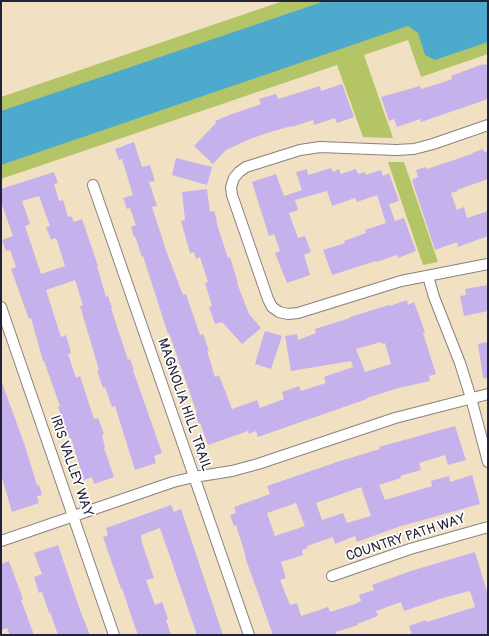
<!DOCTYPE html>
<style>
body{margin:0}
#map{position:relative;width:489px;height:636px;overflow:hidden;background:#f1e0c2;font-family:Pangolin,sans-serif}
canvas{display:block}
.frame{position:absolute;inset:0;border:2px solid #22223b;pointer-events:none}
</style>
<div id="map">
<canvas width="489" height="636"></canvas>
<div class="frame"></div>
</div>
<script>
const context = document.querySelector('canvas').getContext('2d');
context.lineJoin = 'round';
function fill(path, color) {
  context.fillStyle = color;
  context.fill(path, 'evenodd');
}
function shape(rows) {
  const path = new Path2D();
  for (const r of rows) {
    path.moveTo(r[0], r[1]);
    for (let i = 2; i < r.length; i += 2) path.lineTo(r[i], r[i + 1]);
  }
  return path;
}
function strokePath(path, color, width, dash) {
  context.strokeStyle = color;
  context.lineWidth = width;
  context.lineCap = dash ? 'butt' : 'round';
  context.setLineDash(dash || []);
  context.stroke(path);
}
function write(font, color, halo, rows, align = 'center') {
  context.font = font + ' Pangolin,sans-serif';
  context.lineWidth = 3.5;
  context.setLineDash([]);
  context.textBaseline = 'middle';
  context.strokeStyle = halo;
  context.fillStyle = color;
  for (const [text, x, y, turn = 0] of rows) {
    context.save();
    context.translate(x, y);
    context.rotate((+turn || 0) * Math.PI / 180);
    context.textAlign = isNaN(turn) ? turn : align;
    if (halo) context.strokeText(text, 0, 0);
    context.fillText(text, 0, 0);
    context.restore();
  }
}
fill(shape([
 [283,1,488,1,488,54,421,77,408,40,364,55,393,138,363,137,337,65,1,179,1,97],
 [388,162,404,162,438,262,423,265]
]), '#b4c568');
fill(shape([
 [325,1,488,1,488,42,435,60,425,55,418,33,408,26,1,165,1,111]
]), '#4eaacc');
fill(shape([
 [483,64,483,65,488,64,488,99,421,122,420,119,397,127,394,119,389,121,381,97,420,86,421,89,444,82,452,79,451,76],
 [342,84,354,117,337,123,335,118,314,125,313,120,292,127,292,126,270,132,250,139,226,150,213,164,194,146,216,123,215,121,232,114,261,104,259,99,276,94,278,99,320,86,321,91],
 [134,142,142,167,150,165,155,181,149,182,157,206,152,207,167,253,183,295,186,294,200,335,203,334,209,351,207,351,215,377,219,375,232,409,257,400,260,408,284,399,282,392,299,386,301,391,326,383,324,377,353,367,351,361,291,371,285,336,297,334,298,340,316,333,315,329,350,318,350,317,389,305,390,306,407,300,408,305,414,302,425,332,423,333,436,374,429,376,430,381,398,388,367,398,367,399,258,437,256,431,249,434,248,431,208,445,200,423,199,424,195,413,197,413,169,333,168,334,143,256,142,257,135,236,134,237,131,227,136,225,130,208,127,209,123,198,133,195,122,159,119,160,115,149],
 [381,342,382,344,385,343,391,364,365,372,356,349],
 [483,149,484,152,488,151,488,179,457,190,458,191,451,193,457,210,464,207,467,218,488,211,488,236,458,247,457,242,435,250,412,180,418,177,416,170,426,167,427,169,472,154,472,153],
 [176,158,212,167,207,185,172,175],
 [331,168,333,172,339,169,341,174,356,169,358,174,365,172,366,175,381,170,383,176,389,173,399,201,389,204,395,221,404,218,416,251,398,258,397,255,376,262,376,261,332,275,323,250,345,243,344,241,366,233,365,230,386,223,377,195,357,202,355,198,332,206,327,191,295,200,298,210,289,213,298,238,305,236,311,252,304,255,310,275,287,283,275,253,280,251,274,234,269,236,252,182,276,174,284,196,302,190,296,172,307,169,308,175],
 [54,172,58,183,54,184,59,201,63,200,68,217,71,216,74,222,82,219,98,266,97,266,106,297,108,296,112,308,111,308,128,360,130,359,134,370,133,370,162,453,154,456,156,463,135,470,115,406,112,407,105,387,103,388,97,371,99,370,80,306,83,305,75,280,46,290,61,337,66,335,71,353,68,354,76,378,80,376,94,419,98,418,104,434,102,435,105,448,104,448,114,477,94,484,92,477,84,480,71,438,70,439,58,407,60,406,44,361,43,361,31,318,29,319,11,269,16,267,10,250,6,251,2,240,13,236,1,202,1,189],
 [39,196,50,226,46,227,51,240,55,238,57,240,65,266,41,274,25,226,30,224,22,201],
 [207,189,210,212,214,211,217,221,216,221,228,258,230,257,238,283,237,283,249,314,261,328,242,344,222,322,215,324,209,307,212,306,205,283,208,282,200,257,196,259,194,252,190,253,181,221,185,220,182,192],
 [488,285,488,311,464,316,460,296,466,295,465,289],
 [265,331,282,336,271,369,255,364],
 [488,342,488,378,483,378,478,344],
 [1,383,2,383,24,443,37,485,39,485,42,495,37,496,39,503,12,512,1,474],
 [455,426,466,460,448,465,445,455,419,463,421,470,400,476,401,478,379,485,385,500,432,486,431,481,449,476,450,482,472,475,480,504,398,527,357,542,355,536,335,544,333,537,307,546,308,548,302,550,303,555,281,562,286,578,280,580,290,605,297,603,301,616,328,607,330,612,355,604,361,601,359,595,374,590,372,585,414,570,475,552,488,595,488,635,412,635,409,626,426,620,427,622,475,607,470,591,446,597,404,611,401,602,376,611,378,616,357,624,358,625,336,632,337,635,273,635,245,557,246,557,236,525,234,526,230,515,236,513,234,507,270,494,267,486,340,461,380,449,379,447],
 [361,487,371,516,347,523,343,513,322,520,316,503],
 [296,503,305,526,275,536,267,513],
 [171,505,174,512,181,509,223,635,197,635,160,528,141,535,142,543,154,578,146,580,155,605,162,602,168,619,166,620,171,635,138,635,134,624,122,588,121,589,103,537,108,535,106,528],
 [58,545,81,613,90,635,58,635,50,612,49,613,42,592,39,593,34,577,42,574,34,553],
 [9,561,23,599,21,600,34,635,10,635,7,628,1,630,1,564]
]), '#c5b2ec');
const street = shape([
 [488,125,433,144,414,149,396,150,320,147,300,150,246,167,239,172,234,178,231,187,232,195,268,299,272,307,279,312,288,314,298,313,401,281,488,264],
 [93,185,249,635],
 [428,276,434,297,460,363,471,398,488,462],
 [1,307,114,635],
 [1,541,173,482,194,477,232,471,258,464,395,418,488,394],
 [332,576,410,549,488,527]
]);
strokePath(street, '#8a817e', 12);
strokePath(street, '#fff', 10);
write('14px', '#22223b', '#fff', [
 ["MAGNOLIA HILL TRAIL",184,405,71],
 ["IRIS VALLEY WAY",71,466,71],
 ["COUNTRY PATH WAY",406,538,-18]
]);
</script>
